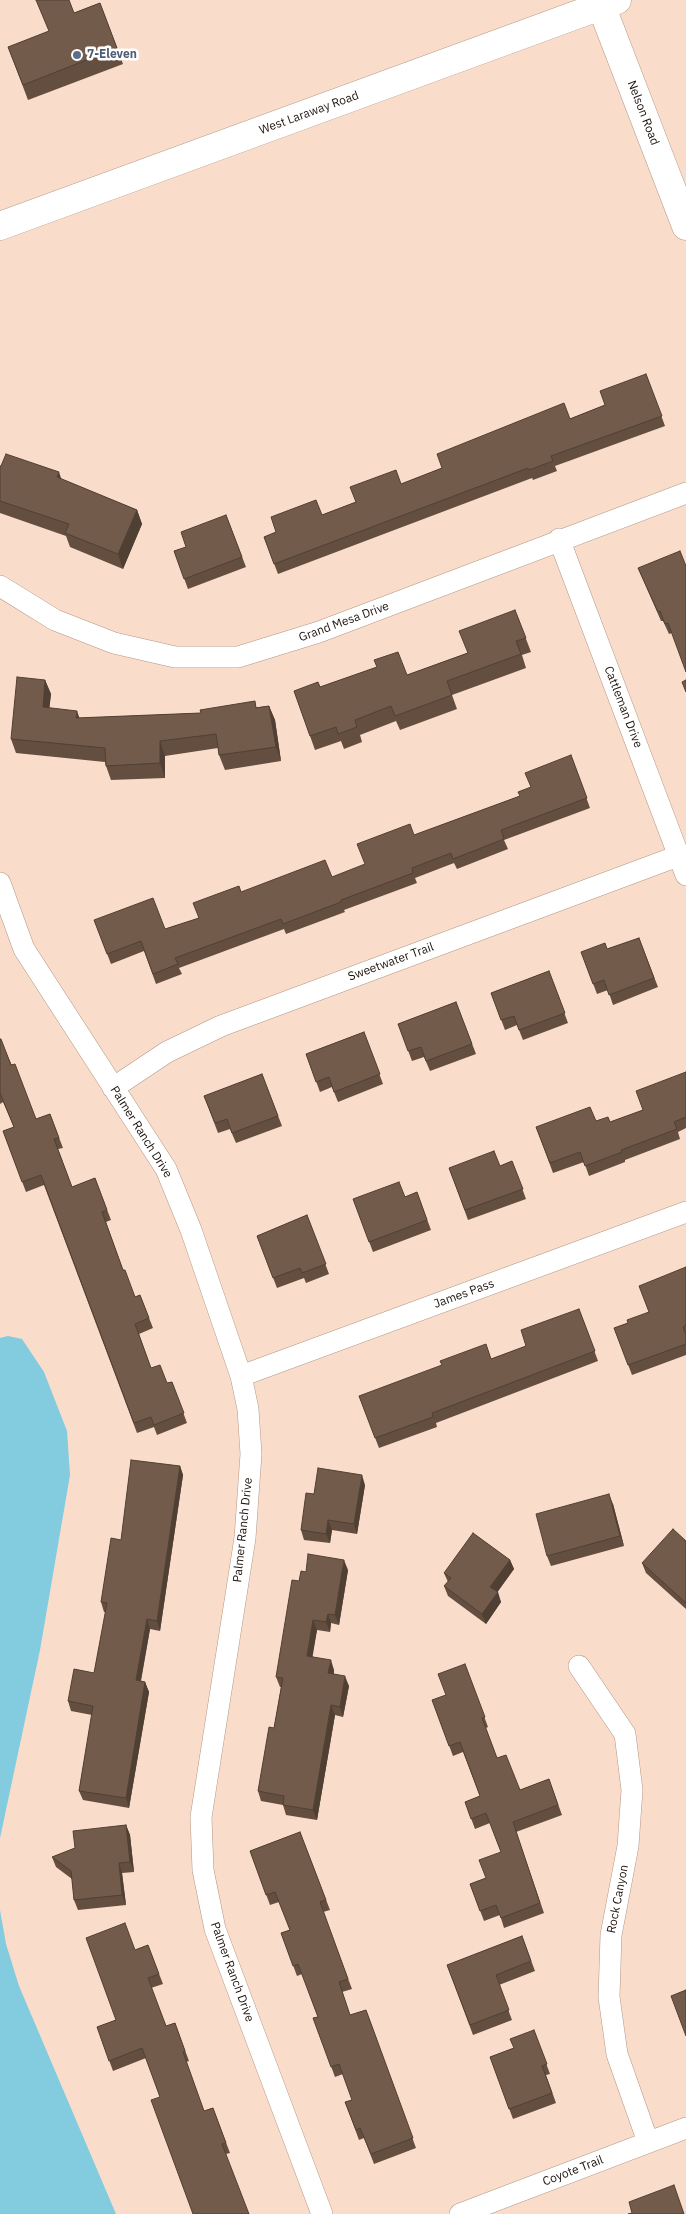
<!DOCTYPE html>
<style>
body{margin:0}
canvas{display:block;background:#f9dcc9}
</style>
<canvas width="686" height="2214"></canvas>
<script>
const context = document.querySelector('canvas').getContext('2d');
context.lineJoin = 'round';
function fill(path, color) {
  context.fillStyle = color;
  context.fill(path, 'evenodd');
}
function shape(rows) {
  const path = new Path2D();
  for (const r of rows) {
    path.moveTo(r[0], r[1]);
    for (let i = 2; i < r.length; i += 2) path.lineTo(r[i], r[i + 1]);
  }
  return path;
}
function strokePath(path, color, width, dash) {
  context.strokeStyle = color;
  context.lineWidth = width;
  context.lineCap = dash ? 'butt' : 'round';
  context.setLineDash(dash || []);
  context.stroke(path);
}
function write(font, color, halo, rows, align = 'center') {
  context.font = font + ' "IBM Plex Sans",sans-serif';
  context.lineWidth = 5;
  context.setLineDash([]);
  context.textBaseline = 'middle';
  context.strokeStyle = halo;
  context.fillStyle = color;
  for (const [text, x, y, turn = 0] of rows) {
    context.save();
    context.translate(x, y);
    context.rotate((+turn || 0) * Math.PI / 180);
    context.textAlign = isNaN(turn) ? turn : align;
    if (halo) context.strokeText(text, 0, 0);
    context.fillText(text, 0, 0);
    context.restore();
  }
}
fill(shape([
 [8,1336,22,1339,44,1372,67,1431,70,1475,40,1650,0,1838,0,1338],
 [0,1910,6,1944,19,1986,116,2214,0,2214]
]), '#83cbde');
const minor = shape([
 [559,539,686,875],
 [0,586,55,620,114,643,175,657,238,657,319,632,686,493],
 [0,883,24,949,166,1169,191,1230,241,1376,248,1409,251,1454,245,1538,201,1817,203,1870,215,1929,322,2214],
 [113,1088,167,1052,221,1026,678,856],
 [241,1376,686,1212],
 [579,1666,625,1734,632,1790,628,1846,611,1935,609,1997,617,2054,648,2142],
 [460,2214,686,2128]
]);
const tertiary = shape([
 [599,0,686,226]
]);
const secondary = shape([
 [0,226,617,0]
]);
strokePath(minor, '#b29786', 22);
strokePath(tertiary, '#b29786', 29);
strokePath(secondary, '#b29786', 29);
strokePath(minor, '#fff', 21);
strokePath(tertiary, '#fff', 28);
strokePath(secondary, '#fff', 28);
fill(shape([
 [100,3,123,64,28,100,8,47,48,32,74,13],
 [646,374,665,426,555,466,557,471,533,480,532,478,278,574,264,537,356,502,401,484,605,405],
 [0,466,61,479,137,510,142,524,123,569,70,547,66,536,0,513],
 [226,515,246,567,188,589,174,551,186,547],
 [686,566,672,633,669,634,663,621,661,621,638,568],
 [515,610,531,652,522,655,526,668,452,695,457,709,400,730,396,721,360,735,362,742,344,749,341,741,315,750,294,691,320,687,377,667,407,675,467,653],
 [45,680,51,694,49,708,80,718,201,713,269,706,275,720,281,761,225,770,219,755,218,748,165,756,165,778,111,780,106,766,105,762,16,753,11,739],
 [571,755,590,808,504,840,508,849,457,869,454,863,415,878,417,883,344,910,345,912,286,934,284,929,179,968,182,974,156,984,144,951,111,964,94,920,165,929,199,918,241,892,332,877,365,865,414,835,520,796],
 [639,938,658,987,613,1005,608,990,597,994,581,952,607,949],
 [549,971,568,1023,523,1040,517,1025,505,1030,491,993],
 [456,1002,476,1054,430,1071,424,1057,412,1061,398,1024],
 [364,1032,383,1084,338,1102,332,1087,320,1092,306,1054],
 [0,1039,36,1119,50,1114,63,1148,58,1149,72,1187,95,1178,111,1220,106,1222,123,1270,135,1297,140,1295,153,1328,139,1334,151,1368,167,1383,172,1382,187,1423,157,1435,154,1427,137,1433,44,1185,26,1192,3,1131,14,1127,3,1102,0,1104],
 [686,1072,686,1128,678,1132,680,1139,625,1160,625,1162,589,1176,584,1162,553,1173,536,1127,596,1121,610,1122,643,1110],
 [262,1074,282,1126,236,1143,230,1129,218,1133,204,1096],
 [512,1161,526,1199,468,1220,449,1168,500,1166],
 [417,1192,431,1230,373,1252,353,1199,405,1197],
 [307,1215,329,1274,306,1283,304,1278,277,1288,257,1236],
 [686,1267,686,1355,632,1375,614,1328,628,1323,649,1312],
 [579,1309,598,1361,436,1423,437,1427,379,1448,359,1396,491,1359,526,1346],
 [180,1466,183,1475,160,1631,150,1629,141,1681,145,1682,149,1692,129,1808,83,1800,79,1791,92,1715,71,1711,68,1701,94,1673,106,1612,104,1612,101,1602,121,1540],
 [365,1485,357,1534,332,1530,330,1543,304,1540,301,1530,314,1494],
 [613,1504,624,1546,551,1566,547,1556],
 [686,1541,686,1609,646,1573,642,1563],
 [510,1560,514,1569,497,1592,501,1602,486,1624,448,1596,444,1586,448,1582,444,1573],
 [348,1570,339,1625,331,1623,330,1632,317,1630,312,1656,334,1670,334,1674,349,1686,343,1717,335,1715,317,1820,286,1815,283,1805,261,1801,258,1791,274,1728,281,1687,280,1687,276,1677,299,1581,306,1572],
 [465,1664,488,1727,486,1728,497,1758,520,1790,549,1779,562,1815,516,1832,544,1913,504,1928,500,1915,484,1921,470,1884,486,1878,501,1852,490,1823,475,1829,465,1802,480,1796,463,1752,453,1756,432,1700,446,1695],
 [126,1825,130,1835,134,1872,122,1873,126,1905,78,1910,74,1900,72,1879,56,1867,52,1857,75,1848],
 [300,1832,330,1910,323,1912,352,1989,342,1992,350,2015,366,2010,416,2148,374,2164,364,2138,359,2140,345,2102,352,2100,343,2074,335,2077,313,2018,318,2017,302,1974,297,1976,281,1933,290,1930,279,1902,270,1905,250,1851],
 [522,1936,535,1971,499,1985,512,2020,473,2035,447,1965],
 [148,1945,163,1984,151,1988,166,2026,175,2023,189,2061,186,2062,204,2111,213,2108,230,2153,226,2154,160,2097,146,2058,113,2071,97,2027,116,2020,135,1950],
 [534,2030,550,2074,546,2075,556,2103,513,2119,490,2057,514,2048]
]), '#634e40');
fill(shape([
 [59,472,64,487,57,477],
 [137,510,142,524,123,569,118,554],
 [45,680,51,694,48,721,43,707],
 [269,706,275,720,281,761,276,747],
 [77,711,82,725,76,718],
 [160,741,165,756,165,778,160,763],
 [180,1466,183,1475,160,1631,157,1621],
 [362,1475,365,1485,357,1534,354,1524],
 [609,1494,613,1504,624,1546,620,1536],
 [328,1520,332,1530,330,1543,326,1534],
 [344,1560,348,1570,339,1625,335,1615],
 [510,1560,514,1569,494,1597,490,1587],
 [498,1592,501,1602,486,1624,482,1614],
 [328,1614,331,1623,330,1632,326,1622],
 [147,1619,150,1629,139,1690,136,1680],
 [313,1620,317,1630,311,1666,307,1656],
 [331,1660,334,1670,332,1683,328,1673],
 [345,1676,349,1686,343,1717,340,1707],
 [145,1682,149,1692,129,1808,126,1798],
 [331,1705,335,1715,317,1820,313,1810],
 [126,1825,130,1835,134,1872,130,1862],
 [119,1863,122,1873,126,1905,122,1895]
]), '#504034');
const building = shape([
 [36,0,69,0,74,13,100,3,117,48,23,85,8,47,49,31,36,0],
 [646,374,662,416,551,456,553,461,529,470,528,468,274,564,264,537,276,532,271,517,316,500,322,515,356,502,350,487,396,470,401,484,442,468,437,454,564,403,570,419,605,405,600,391,646,374],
 [6,454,59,472,57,477,137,510,118,554,65,533,69,524,0,501,0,466,1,466,6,454],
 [226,515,242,557,184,579,174,551,186,547,181,532,226,515],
 [680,551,686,566,686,672,668,623,665,624,660,611,658,612,638,568,680,551],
 [515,610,526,638,516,641,521,654,447,681,452,695,395,716,391,706,355,720,357,727,338,734,336,727,310,736,294,691,318,682,320,687,377,667,374,660,398,652,407,675,468,653,459,631,515,610],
 [17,677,45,680,43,707,77,711,76,718,201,713,200,710,255,701,256,708,269,706,276,747,219,755,216,734,160,741,160,763,106,766,105,748,11,739,17,677],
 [686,680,686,692,682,682,686,680],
 [571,755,587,798,501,830,504,839,453,859,451,853,412,868,413,873,341,900,341,902,283,924,281,919,175,958,178,964,153,974,141,941,107,954,94,920,153,898,165,929,199,918,193,903,239,886,241,892,325,860,332,877,365,864,357,844,410,824,414,835,520,796,518,792,531,787,525,773,571,755],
 [639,938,654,978,609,995,604,980,593,984,581,952,605,943,607,949,639,938],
 [549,971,565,1013,519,1030,514,1016,501,1020,491,993,549,971],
 [456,1002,472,1044,426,1061,421,1047,408,1051,398,1024,456,1002],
 [364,1032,380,1074,334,1092,329,1077,316,1082,306,1054,364,1032],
 [0,1039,1,1039,11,1065,15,1064,36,1119,50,1114,59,1138,54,1139,72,1187,95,1178,107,1210,102,1212,123,1270,125,1270,135,1297,140,1295,149,1318,135,1324,151,1368,160,1365,167,1383,172,1382,184,1413,154,1425,151,1417,134,1423,41,1175,22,1182,3,1131,14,1127,0,1093,0,1039],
 [686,1072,686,1117,674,1122,677,1129,621,1150,622,1152,585,1166,580,1152,550,1163,536,1127,590,1107,596,1121,608,1117,610,1122,643,1110,636,1091,686,1072],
 [262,1074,278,1116,232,1133,227,1119,215,1123,204,1096,262,1074],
 [494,1151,500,1166,512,1161,523,1189,465,1210,449,1168,494,1151],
 [399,1182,405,1197,417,1192,427,1220,369,1242,353,1199,399,1182],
 [307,1215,326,1264,302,1273,300,1268,273,1278,257,1236,307,1215],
 [686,1267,686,1325,683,1327,686,1335,686,1344,628,1365,614,1328,628,1323,627,1320,649,1312,639,1286,686,1267],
 [579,1309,595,1351,432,1413,433,1417,375,1438,359,1396,442,1365,440,1361,486,1344,491,1359,526,1346,521,1330,579,1309],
 [131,1460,180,1466,157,1621,147,1619,136,1680,145,1682,126,1798,79,1791,93,1706,68,1701,74,1669,94,1673,107,1603,101,1602,111,1538,121,1540,131,1460],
 [318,1468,362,1475,354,1524,328,1520,326,1534,301,1530,306,1493,314,1494,318,1468],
 [609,1494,620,1536,547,1556,536,1514,609,1494],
 [673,1529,686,1541,686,1603,642,1563,673,1529],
 [473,1533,510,1560,490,1587,498,1592,482,1614,444,1586,451,1578,444,1573,473,1533],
 [308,1554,344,1560,335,1615,328,1614,326,1622,313,1620,307,1656,331,1660,328,1673,345,1676,340,1707,331,1705,313,1810,283,1805,284,1796,258,1791,269,1727,274,1728,283,1678,276,1677,292,1580,299,1581,301,1571,306,1572,308,1554],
 [465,1664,485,1717,482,1718,497,1758,506,1755,520,1790,549,1779,558,1805,513,1822,540,1903,501,1918,496,1905,480,1911,470,1884,486,1878,479,1860,501,1852,486,1813,471,1819,465,1802,480,1796,460,1742,449,1746,432,1700,446,1695,438,1674,465,1664],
 [126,1825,130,1862,119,1863,122,1895,74,1900,71,1871,52,1857,75,1848,73,1831,126,1825],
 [300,1832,326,1900,320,1902,348,1979,339,1982,350,2015,366,2010,413,2138,371,2154,360,2128,356,2130,345,2102,352,2100,339,2064,331,2067,313,2018,318,2017,298,1964,293,1966,281,1933,290,1930,275,1892,266,1895,250,1851,300,1832],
 [125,1923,135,1950,148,1945,159,1974,148,1978,166,2026,175,2023,185,2051,183,2052,204,2111,213,2108,226,2143,222,2144,249,2214,193,2214,151,2100,160,2097,142,2048,109,2061,97,2027,116,2020,86,1938,125,1923],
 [522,1936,531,1961,496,1975,509,2010,470,2025,447,1965,522,1936],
 [686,1990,686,2036,671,1996,686,1990],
 [534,2030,547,2064,542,2066,552,2093,509,2109,490,2057,514,2048,510,2039,534,2030],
 [674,2185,684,2214,628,2214,632,2213,629,2202,674,2185]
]);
fill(building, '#735b4b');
strokePath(building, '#504034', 1);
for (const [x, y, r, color] of [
 [77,55,5,"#5c6f8a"]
]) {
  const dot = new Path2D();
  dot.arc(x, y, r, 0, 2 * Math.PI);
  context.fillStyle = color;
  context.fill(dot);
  strokePath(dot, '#fff', 2);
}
write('bold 12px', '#4e5e75', '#fff', [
 ["7-Eleven",87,55]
], 'left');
write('12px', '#1d130d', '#fff', [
 ["West Laraway Road",309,113,-20],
 ["Nelson Road",643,113,69],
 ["Grand Mesa Drive",344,622,-20],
 ["Cattleman Drive",623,707,69],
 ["Sweetwater Trail",391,962,-20],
 ["Palmer Ranch Drive",141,1132,58],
 ["James Pass",464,1294,-20],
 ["Palmer Ranch Drive",243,1530,-84],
 ["Rock Canyon",618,1899,-79],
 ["Palmer Ranch Drive",232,1972,70],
 ["Coyote Trail",573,2171,-21]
]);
</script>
